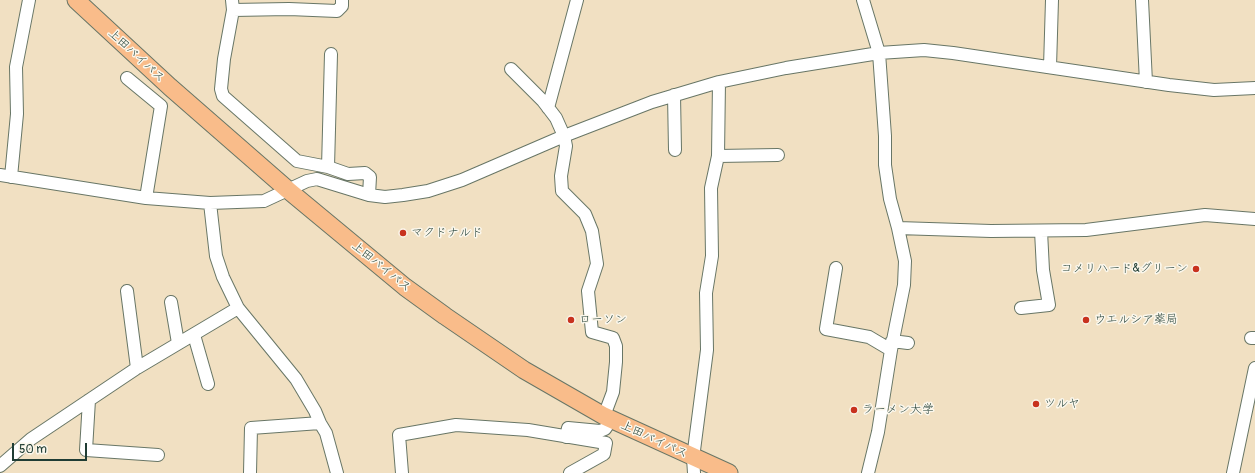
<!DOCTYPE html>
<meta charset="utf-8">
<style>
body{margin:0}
#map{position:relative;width:1255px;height:473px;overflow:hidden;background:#f1e0c2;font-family:Pangolin,sans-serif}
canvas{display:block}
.scale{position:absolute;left:12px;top:443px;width:75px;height:18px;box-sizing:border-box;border:2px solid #1f3d34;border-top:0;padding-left:5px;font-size:12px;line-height:14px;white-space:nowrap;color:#1f3d34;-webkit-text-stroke:3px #fbf7ec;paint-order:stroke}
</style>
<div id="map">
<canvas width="1255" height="473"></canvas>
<div class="scale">50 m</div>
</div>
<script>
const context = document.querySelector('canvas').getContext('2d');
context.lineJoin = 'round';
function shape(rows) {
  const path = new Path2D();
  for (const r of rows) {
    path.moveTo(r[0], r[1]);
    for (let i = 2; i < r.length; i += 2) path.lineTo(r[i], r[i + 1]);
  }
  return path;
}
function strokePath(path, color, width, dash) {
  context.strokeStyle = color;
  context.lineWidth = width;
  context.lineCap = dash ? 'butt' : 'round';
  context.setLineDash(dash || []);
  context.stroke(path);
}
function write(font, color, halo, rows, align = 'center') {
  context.font = font + ' Pangolin,"Klee One",sans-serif';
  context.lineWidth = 3;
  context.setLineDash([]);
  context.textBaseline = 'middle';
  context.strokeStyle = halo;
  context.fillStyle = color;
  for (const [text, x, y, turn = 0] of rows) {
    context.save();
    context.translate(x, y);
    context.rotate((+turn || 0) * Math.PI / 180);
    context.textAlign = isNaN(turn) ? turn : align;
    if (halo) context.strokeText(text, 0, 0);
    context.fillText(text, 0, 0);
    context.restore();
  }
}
const minor = shape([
 [232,0,233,10,224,59,221,89,223,96,297,161,328,167,348,174,365,173,370,177,369,195],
 [863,0,879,53,885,136,885,165,890,199,898,228,905,261,904,285,891,350,878,432,868,473],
 [1142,0,1146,82],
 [233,10,289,9,337,11,342,6,342,0],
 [1050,67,1052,0],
 [511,69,543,101,556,118,564,136,566,146,561,176,562,191,585,214,592,231,597,264,588,291,592,332,613,338,616,346,616,362,613,392,604,416],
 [127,78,161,106,146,198],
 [674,95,675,150],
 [548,108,577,0],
 [718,156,778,155],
 [328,167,331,54],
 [0,175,146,198,210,203,264,201,307,181,317,179,369,195,385,197,403,195,428,191,462,180,564,136,652,102,719,82,786,68,879,53,924,50,953,53,1169,85,1214,90,1255,88],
 [11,177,17,114,16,67,29,0],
 [210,203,216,256,223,277,238,308,296,379,315,411,320,423,326,433,337,473],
 [898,228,991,231,1086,230,1205,215,1255,219],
 [836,268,826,329,869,337,891,350],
 [127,291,137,368],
 [171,302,178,343],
 [1021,308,1049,305,1043,270,1041,231],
 [194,335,208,384],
 [1251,338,1255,338],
 [892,341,908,343],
 [89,400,86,450,158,455],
 [566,437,568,428,600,431,605,429,611,420],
 [0,466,31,439,137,368,238,308],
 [250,473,251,428,320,423],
 [402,473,399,435,456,425,528,430,606,443,604,454,570,473],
 [694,473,693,458,707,350,706,293,712,256,711,188,718,156,719,82],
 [1233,473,1255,368]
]);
const highway = shape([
 [76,0,170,87,288,190,405,287,445,316,524,370,604,416,729,473]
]);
strokePath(minor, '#687666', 14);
strokePath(highway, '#687666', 19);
strokePath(minor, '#fff', 12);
strokePath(highway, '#f9bc8a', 17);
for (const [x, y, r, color] of [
 [403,233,4,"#c8321e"],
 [1196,269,4,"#c8321e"],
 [571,320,4,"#c8321e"],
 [1086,320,4,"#c8321e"],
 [1036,404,4,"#c8321e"],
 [854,410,4,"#c8321e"]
]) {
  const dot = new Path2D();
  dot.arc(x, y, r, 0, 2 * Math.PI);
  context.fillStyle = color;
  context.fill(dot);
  strokePath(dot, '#fbf7ec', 1.5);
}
write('12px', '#1f3d34', '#fbf7ec', [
 ["上田バイパス",136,56,43],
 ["上田バイパス",381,267,39],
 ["上田バイパス",654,440,25]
]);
write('12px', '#1f3d34', '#fbf7ec', [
 ["マクドナルド",411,233],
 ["コメリハード&グリーン",1188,269,"right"],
 ["ローソン",579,320],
 ["ウエルシア薬局",1094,320],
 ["ツルヤ",1044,404],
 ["ラーメン大学",862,410]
], 'left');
</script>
